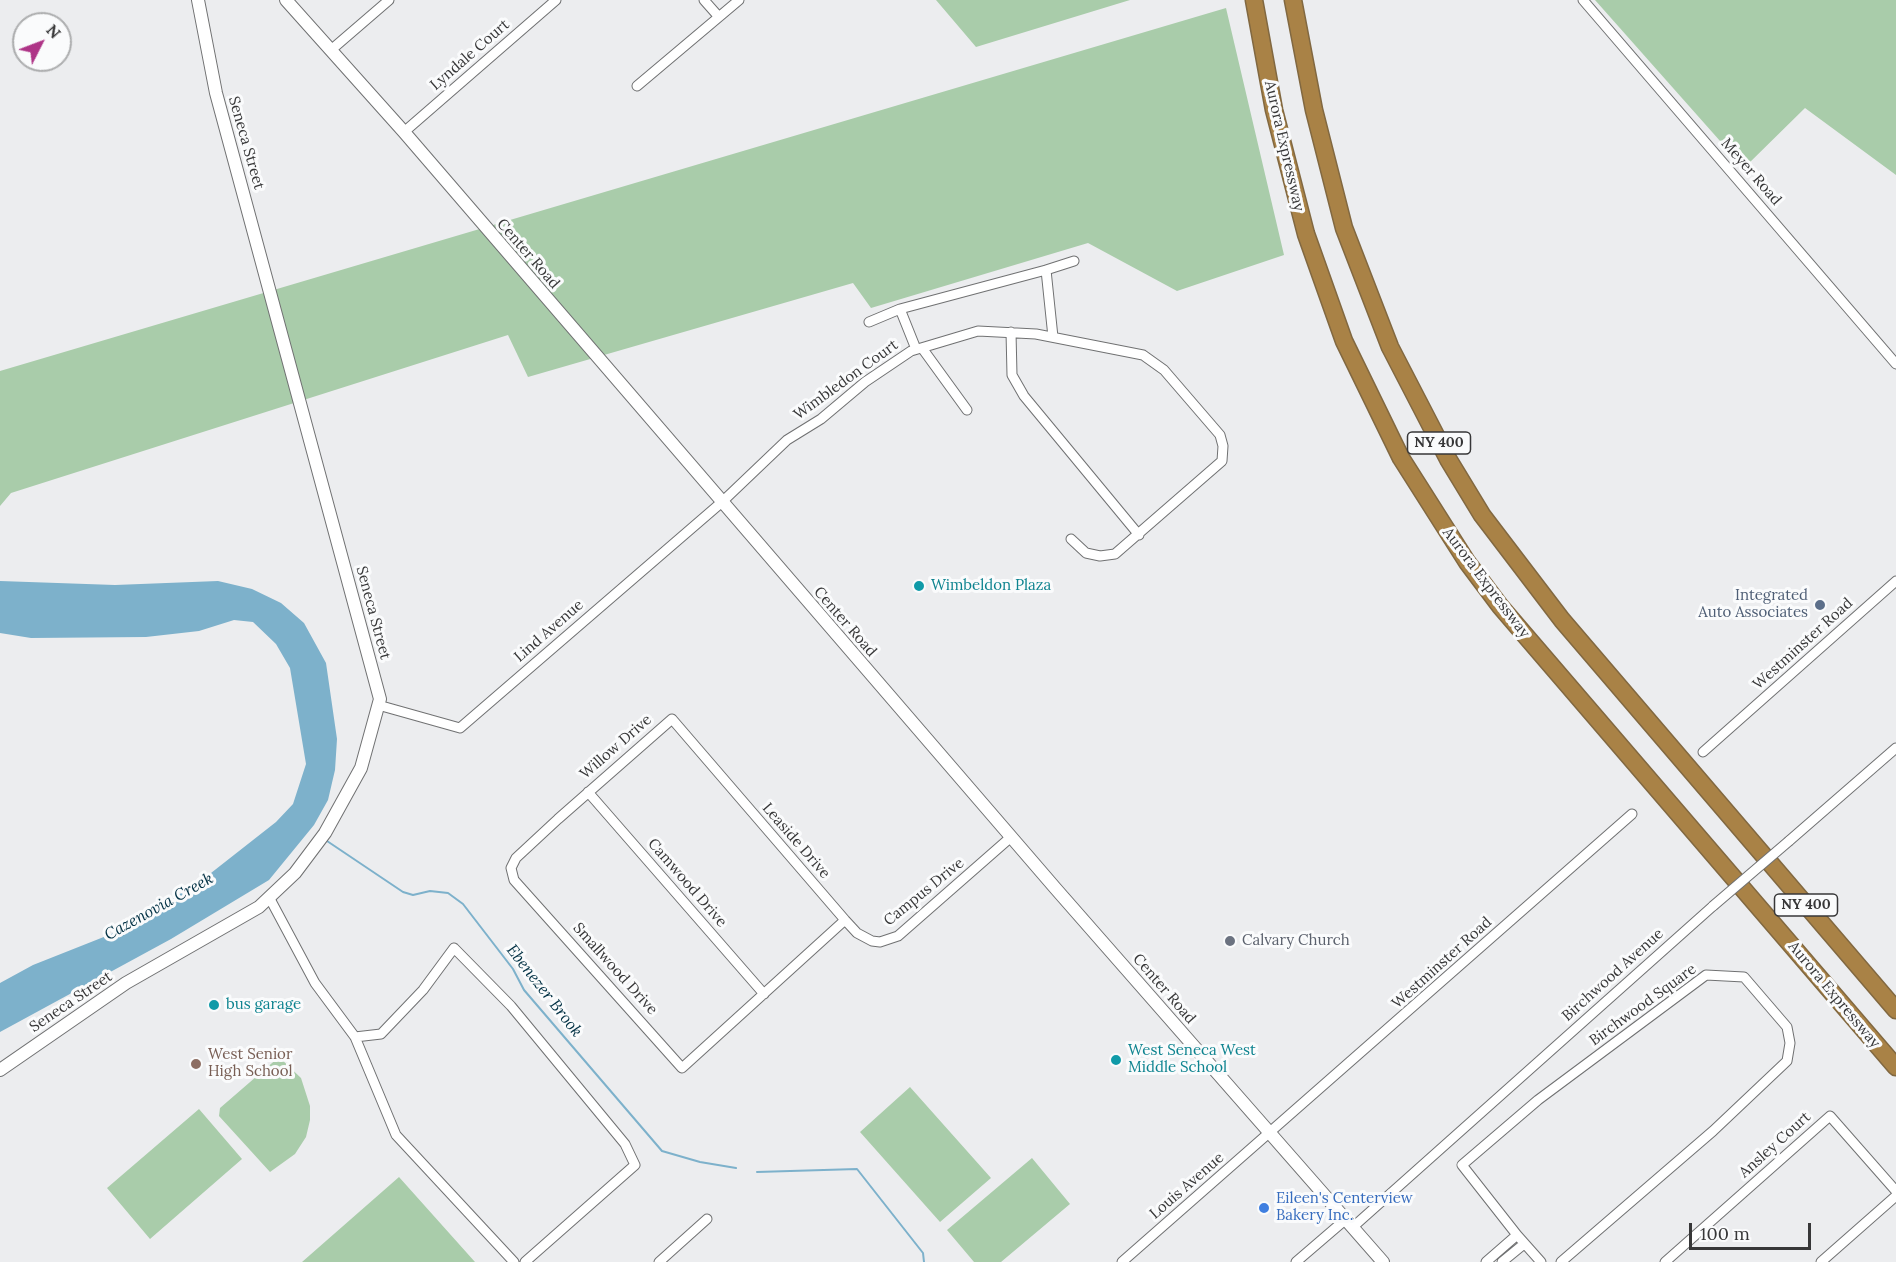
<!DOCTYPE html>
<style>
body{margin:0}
#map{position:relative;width:1896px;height:1262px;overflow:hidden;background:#ecedef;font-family:Lora,serif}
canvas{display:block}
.north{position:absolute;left:12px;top:12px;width:60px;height:60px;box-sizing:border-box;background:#fafbfc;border:2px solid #acadae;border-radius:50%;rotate:48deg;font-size:16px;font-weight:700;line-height:24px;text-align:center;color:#373738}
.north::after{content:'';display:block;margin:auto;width:21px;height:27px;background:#ae3487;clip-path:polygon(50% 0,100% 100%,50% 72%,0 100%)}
.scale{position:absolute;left:1689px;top:1223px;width:122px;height:27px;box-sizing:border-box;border:3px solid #373738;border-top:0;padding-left:8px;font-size:18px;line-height:21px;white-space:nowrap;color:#373738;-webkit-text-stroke:4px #fafbfc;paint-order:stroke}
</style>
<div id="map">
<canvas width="1896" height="1262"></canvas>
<div class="north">N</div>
<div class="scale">100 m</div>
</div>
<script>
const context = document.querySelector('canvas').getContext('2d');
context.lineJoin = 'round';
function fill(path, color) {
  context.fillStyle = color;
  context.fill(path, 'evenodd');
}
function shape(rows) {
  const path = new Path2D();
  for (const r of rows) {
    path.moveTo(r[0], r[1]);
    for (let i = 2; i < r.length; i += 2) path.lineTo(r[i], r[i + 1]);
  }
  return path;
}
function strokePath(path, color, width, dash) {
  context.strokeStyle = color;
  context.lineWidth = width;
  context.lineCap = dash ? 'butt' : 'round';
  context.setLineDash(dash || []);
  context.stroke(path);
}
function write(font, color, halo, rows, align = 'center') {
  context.font = font + ' Lora,serif';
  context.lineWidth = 6;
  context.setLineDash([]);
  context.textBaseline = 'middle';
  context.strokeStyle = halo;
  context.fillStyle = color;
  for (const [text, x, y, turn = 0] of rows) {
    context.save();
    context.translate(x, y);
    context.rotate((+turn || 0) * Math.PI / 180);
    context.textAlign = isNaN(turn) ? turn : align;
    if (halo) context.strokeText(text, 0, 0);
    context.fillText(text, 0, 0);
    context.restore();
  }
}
fill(shape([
 [936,0,1130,0,976,47],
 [1595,0,1896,0,1896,175,1805,108,1744,168],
 [1226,8,1284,255,1177,291,1088,243,871,308,853,283,528,377,508,335,11,493,0,506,0,371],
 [279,1057,301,1078,310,1106,310,1120,306,1137,295,1154,270,1172,219,1116,220,1108],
 [910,1087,991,1178,940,1222,860,1132],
 [199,1109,242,1159,150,1239,107,1188],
 [1032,1158,1070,1204,1001,1262,974,1262,947,1230],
 [399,1177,475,1262,302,1262]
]), '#a9ccaa');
fill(shape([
 [0,581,115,585,218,581,252,589,281,603,304,623,326,663,337,739,335,770,328,800,314,825,269,880,171,939,0,1032,0,983,33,965,134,925,211,873,276,822,293,804,306,764,290,668,276,644,253,622,234,620,199,631,146,637,31,638,0,633]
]), '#7db1cb');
strokePath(shape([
 [327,841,403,892,413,895,430,891,448,893,463,904,513,969,524,990,662,1151,700,1162,736,1168],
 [757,1172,857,1169,923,1253,924,1262]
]), '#7db1cb', 2);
const street = shape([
 [704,0,719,17],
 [1583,0,1896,364],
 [331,50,389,0],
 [637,86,739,0],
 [404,132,556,0],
 [1046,270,1074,261],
 [869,322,900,309],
 [1011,332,1012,375,1024,396,1139,535],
 [922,348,967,410],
 [916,349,900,309,1046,270,1053,337],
 [378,705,460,728,722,502,787,440,821,419,865,382,911,351,978,331,1036,334,1143,355,1164,370,1220,435,1223,446,1222,461,1115,554,1100,556,1086,553,1071,539],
 [1703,752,1896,581],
 [588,792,764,994],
 [1789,841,1896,748],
 [269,897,315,983,355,1037,396,1135,514,1262],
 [845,920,682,1068,514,880,511,868,516,858,558,819,672,719,845,920,857,933,872,941,880,942,898,936,1011,837],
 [355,1037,381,1034,423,990,454,948,511,1006,625,1144,635,1165,525,1262],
 [1353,1227,1713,906],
 [659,1262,707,1219],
 [1122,1262,1632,814],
 [1296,1262,1346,1219],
 [1486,1262,1517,1235],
 [1502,1262,1524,1244],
 [1541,1262,1517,1235,1462,1165,1538,1100,1706,975,1744,977,1787,1027,1790,1043,1787,1061,1713,1131,1561,1262],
 [1665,1262,1830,1116,1896,1191],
 [1821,1262,1896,1196]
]);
const secondary = shape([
 [286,0,404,132,1056,889,1383,1262],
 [0,1070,126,983,259,907,295,873,325,833,361,768,380,699,216,93,198,0]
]);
const highway = shape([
 [1254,0,1274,110,1306,234,1344,341,1401,458,1467,562,1500,606,1896,1067],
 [1293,0,1314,110,1344,228,1390,347,1448,459,1482,515,1562,620,1896,1010]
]);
strokePath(street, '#707172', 11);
strokePath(secondary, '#707172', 14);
strokePath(highway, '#816841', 19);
strokePath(street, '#fff', 9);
strokePath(secondary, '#fff', 12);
strokePath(highway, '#a98246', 16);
const streetBridge = shape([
 [1713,906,1789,841]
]);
strokePath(streetBridge, '#707172', 11, []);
strokePath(streetBridge, '#fff', 9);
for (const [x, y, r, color] of [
 [919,586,6,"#0f9aa8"],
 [1820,605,6,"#5c6f8a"],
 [1230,941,6,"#6b7280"],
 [214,1005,6,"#0f9aa8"],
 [1116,1060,6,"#0f9aa8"],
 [196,1064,6,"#8d6e63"],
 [1264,1208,6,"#3f7fe0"]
]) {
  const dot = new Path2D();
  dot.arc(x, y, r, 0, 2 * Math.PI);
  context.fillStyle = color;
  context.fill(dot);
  strokePath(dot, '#fafbfc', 2);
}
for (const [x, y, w] of [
 [1439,443,63],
 [1806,905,63]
]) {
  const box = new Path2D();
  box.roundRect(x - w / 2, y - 11, w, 22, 4.5);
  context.fillStyle = '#fafbfc';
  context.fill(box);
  strokePath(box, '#373738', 1.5);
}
write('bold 14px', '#373738', null, [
 ["NY 400",1439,443],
 ["NY 400",1806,905]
]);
write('15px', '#373738', '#fafbfc', [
 ["Lyndale Court",470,55,-41],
 ["Seneca Street",246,143,74],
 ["Aurora Expressway",1284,146,77],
 ["Meyer Road",1751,172,49],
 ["Center Road",528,254,49],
 ["Wimbledon Court",846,380,-36],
 ["Aurora Expressway",1486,583,53],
 ["Seneca Street",373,613,75],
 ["Center Road",845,622,49],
 ["Lind Avenue",549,631,-41],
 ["Westminster Road",1803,644,-42],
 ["Willow Drive",616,747,-41],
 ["Leaside Drive",796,841,49],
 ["Camwood Drive",687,883,49],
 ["Campus Drive",924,892,-39],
 ["Westminster Road",1442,963,-42],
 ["Smallwood Drive",615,969,48],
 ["Birchwood Avenue",1613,975,-42],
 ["Center Road",1164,989,49],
 ["Aurora Expressway",1834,995,50],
 ["Seneca Street",71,1002,-34],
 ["Birchwood Square",1643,1005,-36],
 ["Ansley Court",1775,1145,-42],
 ["Louis Avenue",1187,1186,-41]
]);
write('15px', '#0d838f', '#fafbfc', [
 ["Wimbeldon Plaza",931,586],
 ["bus garage",226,1005],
 ["West Seneca West",1128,1051],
 ["Middle School",1128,1068]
], 'left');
write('15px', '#4e5e75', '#fafbfc', [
 ["Integrated",1808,596],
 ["Auto Associates",1808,613]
], 'right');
write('15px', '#5b616d', '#fafbfc', [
 ["Calvary Church",1242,941]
], 'left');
write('15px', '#785e54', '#fafbfc', [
 ["West Senior",208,1055],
 ["High School",208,1072]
], 'left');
write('15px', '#366cbe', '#fafbfc', [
 ["Eileen's Centerview",1276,1199],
 ["Bakery Inc.",1276,1216]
], 'left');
write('italic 16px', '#023144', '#fafbfc', [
 ["Cazenovia Creek",159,907,-29],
 ["Ebenezer Brook",544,991,52]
]);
</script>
